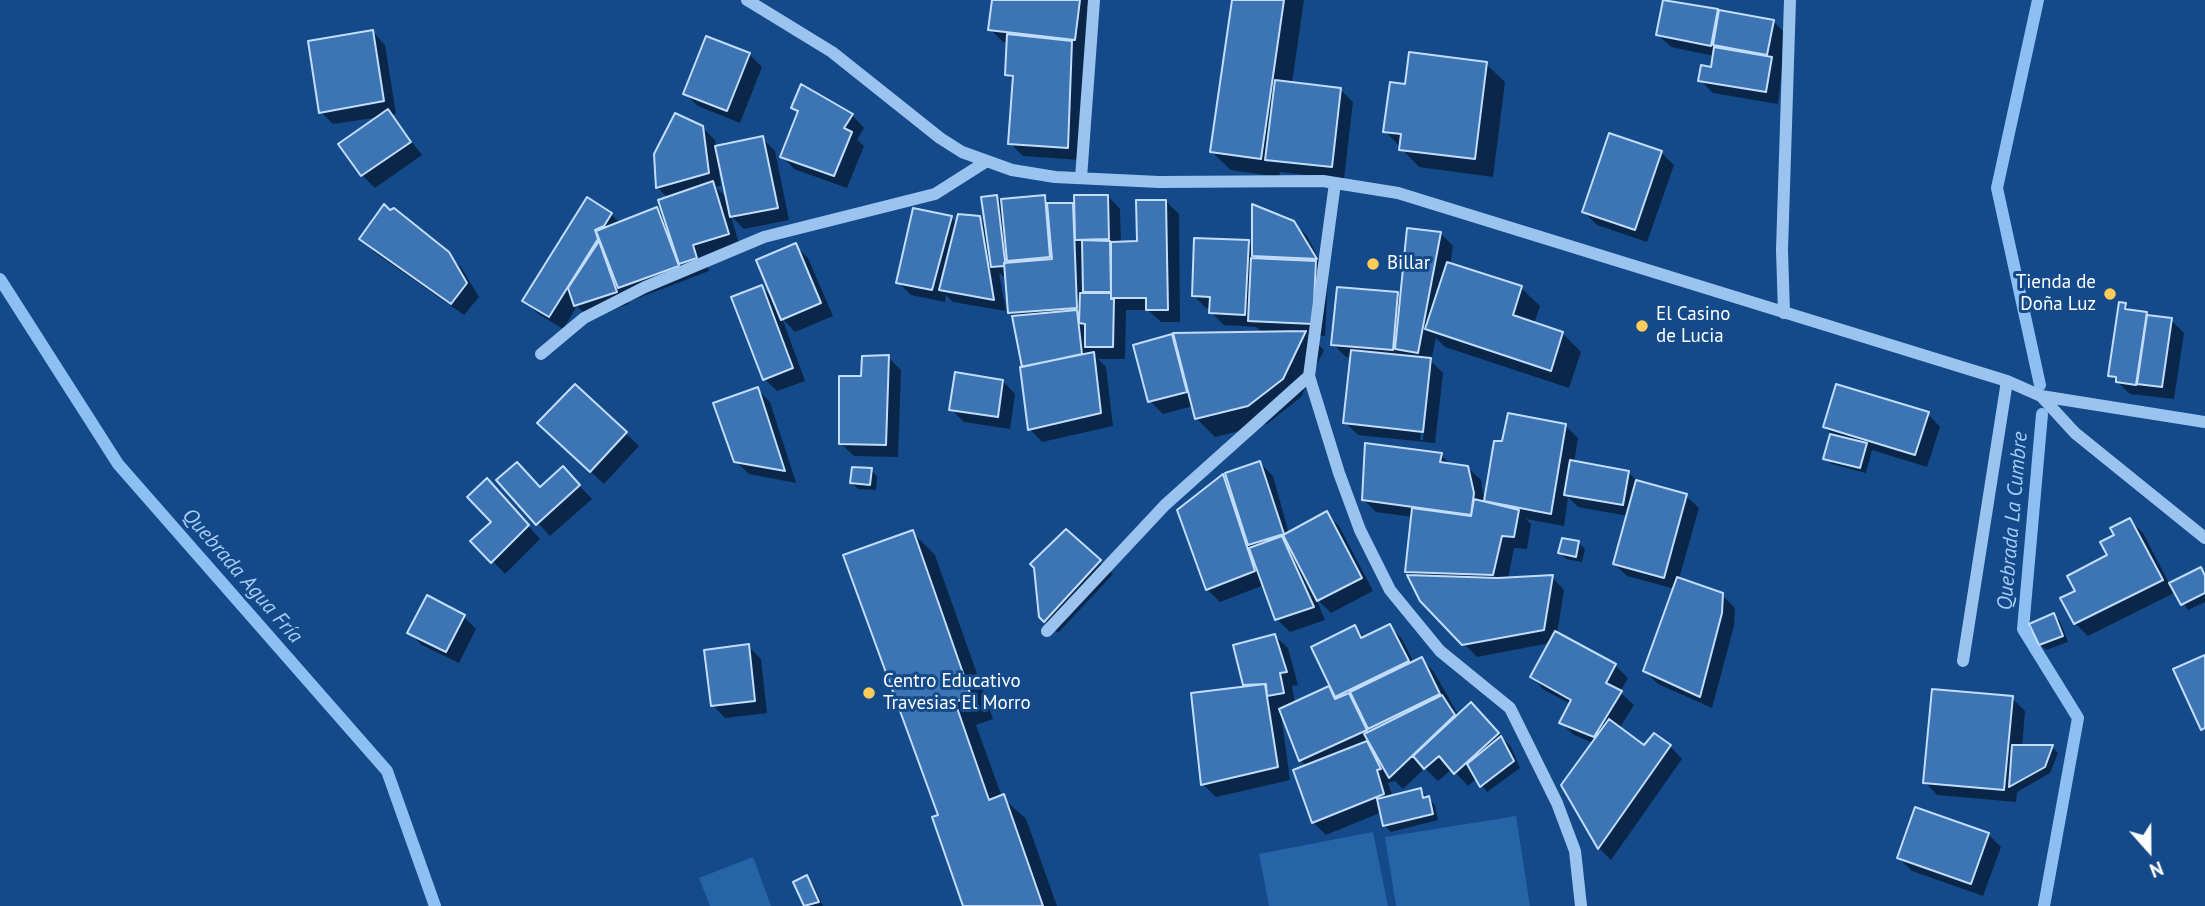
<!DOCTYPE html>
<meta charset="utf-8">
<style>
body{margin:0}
#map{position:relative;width:2205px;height:906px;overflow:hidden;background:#144a89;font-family:"PT Sans",sans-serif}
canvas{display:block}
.north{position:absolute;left:2114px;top:815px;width:70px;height:70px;-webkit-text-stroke:5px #144a89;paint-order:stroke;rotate:159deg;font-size:19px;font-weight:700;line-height:28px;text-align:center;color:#fff}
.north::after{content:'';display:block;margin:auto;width:24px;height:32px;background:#fff;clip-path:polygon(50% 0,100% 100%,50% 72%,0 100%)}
</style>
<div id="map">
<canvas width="2205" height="906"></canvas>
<div class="north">N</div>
</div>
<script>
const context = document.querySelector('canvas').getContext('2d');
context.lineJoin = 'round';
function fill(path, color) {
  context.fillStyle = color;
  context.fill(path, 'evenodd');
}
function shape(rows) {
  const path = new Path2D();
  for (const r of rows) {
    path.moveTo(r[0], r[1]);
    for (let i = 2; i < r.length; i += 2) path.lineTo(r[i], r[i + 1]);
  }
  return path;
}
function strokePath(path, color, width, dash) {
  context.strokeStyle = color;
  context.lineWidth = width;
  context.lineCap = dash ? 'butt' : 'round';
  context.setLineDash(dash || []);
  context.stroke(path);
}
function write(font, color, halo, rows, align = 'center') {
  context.font = font + ' "PT Sans",sans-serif';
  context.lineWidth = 6;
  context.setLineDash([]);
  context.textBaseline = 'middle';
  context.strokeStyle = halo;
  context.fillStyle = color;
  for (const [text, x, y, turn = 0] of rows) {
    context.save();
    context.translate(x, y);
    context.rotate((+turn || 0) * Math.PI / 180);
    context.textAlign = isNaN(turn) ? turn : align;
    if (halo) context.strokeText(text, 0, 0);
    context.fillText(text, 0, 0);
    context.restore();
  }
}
fill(shape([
 [1516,816,1530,906,1396,906,1385,837],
 [1373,832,1388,906,1269,906,1259,854],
 [753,857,771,906,710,906,699,878]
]), '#2664a8');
fill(shape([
 [993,0,1096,0,1096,7,1086,6,1092,13,1080,160,1023,156,1010,143,1015,82,1006,74,1008,43,1003,42,990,29],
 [1234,0,1304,0,1292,83,1340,89,1353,102,1344,179,1280,172,1279,177,1231,170,1212,152],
 [1665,0,1773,21,1786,34,1778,104,1713,93,1700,80,1712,69,1714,56,1671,47,1658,35],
 [373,32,385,45,396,114,391,115,422,155,375,188,362,175,380,117,333,124,321,112],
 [749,54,762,67,740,123,698,106,685,94],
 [1486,64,1505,82,1493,177,1419,167,1385,131,1407,86],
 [793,107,852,115,864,128,857,140,864,146,847,188,794,169,782,156,799,113],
 [702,127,715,140,716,148,762,138,775,151,789,220,744,229,731,216,740,247,705,258,709,271,633,300,624,291,629,304,589,318,577,306,563,329,537,313,524,300,611,214,620,223,657,209,665,218,668,198,657,187],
 [719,172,722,172,728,199,716,187,721,186],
 [1610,135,1662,153,1674,165,1647,242,1597,225,1584,212],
 [996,196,1003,204,1044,196,1053,205,1072,205,1077,209,1108,196,1120,209,1121,243,1138,243,1166,201,1179,214,1180,322,1161,322,1148,310,1126,310,1125,359,1098,359,1106,367,1113,426,1042,442,1030,429,1024,367,1014,317,1010,313,1007,279,999,273,1006,311,953,302,946,295,945,302,911,295,898,282,951,217,957,224,979,217,986,225],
 [1094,290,1113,290,1113,295,1094,292],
 [1293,222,1307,236,1328,276,1325,336,1308,335,1324,350,1301,397,1267,424,1215,437,1196,418,1193,406,1163,414,1150,401,1171,336,1177,342,1263,333,1256,327,1224,325,1211,312,1211,309,1206,308,1194,296,1248,242,1254,248],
 [1440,233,1453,246,1450,265,1521,288,1540,306,1534,324,1562,333,1581,352,1569,388,1445,347,1436,338,1431,361,1443,373,1435,443,1358,435,1345,422,1352,358,1346,357,1333,344,1397,294,1402,299],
 [1428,369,1431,369,1423,440,1420,440],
 [361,239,447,253,461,267,479,297,464,315,374,252],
 [795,245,808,258,833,316,795,332,782,318,805,381,777,391,765,379,762,287,774,299],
 [2125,304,2133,313,2171,320,2184,333,2174,399,2130,394,2110,375],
 [888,357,901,370,898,457,854,456,841,444,862,378],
 [1003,381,1015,394,1010,429,964,422,951,409],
 [575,386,639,446,604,484,552,436],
 [757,389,770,402,796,483,749,474,735,461],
 [1928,414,1940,427,1927,467,1872,450,1866,473,1832,464,1825,458,1832,434,1825,427],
 [1565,425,1578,438,1574,463,1628,472,1639,483,1686,496,1699,508,1679,579,1722,595,1735,608,1734,626,1712,708,1658,684,1645,671,1675,589,1627,576,1614,564,1628,516,1578,507,1568,497,1564,526,1526,519,1531,524,1527,549,1514,548,1508,579,1552,577,1564,590,1557,634,1615,665,1628,678,1620,692,1634,705,1619,729,1645,748,1670,746,1682,759,1611,860,1599,848,1563,785,1593,743,1574,735,1561,723,1571,704,1544,690,1532,677,1550,643,1477,657,1421,600,1407,571,1413,517,1376,512,1363,499,1441,455,1452,466,1467,467,1481,480,1485,506,1496,443],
 [1260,463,1273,476,1289,534,1326,513,1339,526,1373,591,1331,613,1316,598,1325,620,1290,632,1277,619,1264,585,1220,602,1207,589,1223,476,1230,484],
 [871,470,877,476,876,490,858,489,852,483],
 [499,481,540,489,575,481,592,499,550,536],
 [499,493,540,539,505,574,473,541,494,522],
 [2130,520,2143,533,2170,585,2201,569,2205,574,2205,602,2188,610,2176,592,2088,636,2075,623,2078,592,2109,556,2116,536],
 [1066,531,1113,574,1058,633,1041,616,1036,568],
 [912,532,935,555,993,719,976,725,1002,797,1026,819,1057,906,965,906,941,816],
 [1579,543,1585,549,1582,562,1566,559,1560,553],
 [2054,615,2060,621,2068,642,2046,650,2040,644],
 [464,617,476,629,459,663,422,645,409,633],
 [1390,626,1402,639,1414,663,1422,659,1434,672,1459,716,1484,717,1511,747,1520,768,1487,792,1477,778,1468,786,1452,769,1438,781,1425,768,1403,789,1395,781,1388,783,1393,797,1420,790,1435,805,1438,820,1391,832,1385,826,1382,812,1326,835,1313,822,1306,766,1300,760,1280,707,1290,780,1216,797,1203,784,1249,688,1245,684,1275,636,1288,648,1298,685,1292,686,1295,703,1332,686,1355,627,1365,638],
 [1449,709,1453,709,1461,721,1458,723],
 [748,646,761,659,767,713,725,718,713,705],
 [2012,698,2025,711,2022,747,2052,747,2058,753,2050,773,2017,792,2016,802,1937,795,1925,782],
 [1988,834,2001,847,1983,896,1912,871,1899,858],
 [807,878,813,884,823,906,806,906,795,882]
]), '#0007');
strokePath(shape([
 [2038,0,1997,188,2040,385],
 [0,279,118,464,387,771,435,906],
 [2042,414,2023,629,2078,718,2044,906]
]), '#8dbff3', 12);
const building = shape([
 [992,0,1080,0,1075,40,988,30,992,0],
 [1232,0,1284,0,1261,159,1210,152,1232,0],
 [1663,0,1718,9,1711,46,1656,35,1663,0],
 [1719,10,1774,20,1767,55,1713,45,1719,10],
 [373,30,384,101,319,113,308,41,373,30],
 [1007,34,1072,41,1068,148,1008,144,1013,76,1005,75,1007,34],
 [706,36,750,53,727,111,683,94,706,36],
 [1714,47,1772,57,1766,92,1698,81,1701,65,1711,67,1714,47],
 [1409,52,1487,62,1475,159,1399,150,1401,134,1383,132,1390,82,1405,84,1409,52],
 [1275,80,1341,88,1332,167,1265,160,1275,80],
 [801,84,853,114,844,128,852,132,834,176,780,157,798,111,791,108,801,84],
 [388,109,411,142,361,176,338,144,388,109],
 [675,113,703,126,709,173,656,188,654,154,675,113],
 [1609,133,1662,151,1635,230,1582,212,1609,133],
 [763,136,778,208,730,217,715,146,763,136],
 [713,181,729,234,693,245,697,258,679,264,658,200,713,181],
 [997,195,1005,261,1004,266,991,267,981,197,997,195],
 [1045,195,1050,257,1007,261,1001,199,1045,195],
 [1074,195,1108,195,1109,239,1075,240,1074,195],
 [587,197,612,213,604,226,595,230,598,239,549,317,522,301,587,197],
 [1136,200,1166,200,1168,310,1146,310,1146,298,1111,298,1111,242,1137,241,1136,200],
 [1047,203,1073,203,1077,308,1008,313,1004,263,1052,259,1047,203],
 [384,204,390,210,394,208,449,252,467,283,451,304,359,239,384,204],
 [1252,204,1294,221,1317,259,1252,256,1252,204],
 [657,207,679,266,618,288,596,231,657,207],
 [913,208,952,216,932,290,896,283,913,208],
 [958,214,980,216,994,300,939,290,958,214],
 [1407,228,1441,232,1418,353,1395,349,1407,228],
 [1194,238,1249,240,1245,315,1209,313,1210,297,1192,296,1194,238],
 [1082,240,1110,241,1111,292,1083,292,1082,240],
 [599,241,617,292,574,306,568,288,599,241],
 [796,243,821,303,781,320,756,260,796,243],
 [1251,258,1316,261,1313,324,1248,321,1251,258],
 [1447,262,1522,286,1513,315,1563,332,1551,371,1425,329,1447,262],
 [762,285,793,368,763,380,731,297,762,285],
 [1337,287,1398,292,1393,350,1331,345,1337,287],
 [1080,293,1111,293,1111,299,1114,299,1113,347,1085,347,1085,324,1079,323,1080,293],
 [2119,302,2126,303,2125,309,2147,312,2136,385,2116,382,2116,377,2108,376,2119,302],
 [1077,310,1082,354,1022,367,1012,316,1077,310],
 [2147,315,2172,318,2162,387,2137,384,2147,315],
 [1306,331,1283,379,1248,406,1195,419,1173,333,1306,331],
 [1172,334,1187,392,1148,402,1133,345,1172,334],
 [1351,350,1431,358,1423,432,1343,423,1351,350],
 [1094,352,1101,413,1028,430,1020,367,1094,352],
 [889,355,886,445,839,444,839,376,861,376,862,356,889,355],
 [955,372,1003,380,998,417,949,410,955,372],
 [575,384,627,432,590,472,537,423,575,384],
 [1836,384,1929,412,1915,455,1823,427,1836,384],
 [758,387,785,471,734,462,713,403,758,387],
 [1508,413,1566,424,1551,514,1484,501,1494,441,1502,441,1508,413],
 [1830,434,1867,443,1860,468,1823,459,1830,434],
 [1365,443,1442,453,1440,462,1468,466,1474,493,1471,515,1362,500,1365,443],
 [1570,460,1629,471,1623,505,1564,495,1570,460],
 [1260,461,1284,534,1248,545,1225,473,1260,461],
 [517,462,540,487,563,466,580,485,536,525,496,480,517,462],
 [852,467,872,468,870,485,850,483,852,467],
 [1223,474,1255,571,1206,590,1177,510,1223,474],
 [487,478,529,525,491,563,470,541,491,522,467,497,487,478],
 [1636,480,1687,494,1664,578,1613,564,1636,480],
 [1474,499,1519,510,1514,537,1502,536,1493,575,1405,572,1412,508,1471,516,1474,499],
 [1327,511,1362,578,1317,601,1283,535,1327,511],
 [2130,518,2163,580,2074,624,2060,598,2075,591,2067,576,2107,555,2100,542,2114,535,2110,528,2130,518],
 [1066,529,1101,560,1044,622,1039,617,1034,568,1030,564,1066,529],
 [913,530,971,696,955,702,989,800,1004,794,1043,906,963,906,932,817,938,815,843,555,913,530],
 [1282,536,1314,607,1275,620,1249,548,1282,536],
 [1562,538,1579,541,1576,557,1558,553,1562,538],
 [2201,567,2205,576,2205,593,2181,605,2169,583,2201,567],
 [1407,575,1498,578,1553,575,1544,630,1462,645,1420,601,1407,575],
 [1677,577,1723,593,1722,613,1700,697,1643,671,1677,577],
 [427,595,465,615,446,652,407,633,427,595],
 [2054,613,2063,636,2039,645,2029,624,2054,613],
 [1390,624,1409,661,1335,697,1311,647,1355,625,1361,638,1390,624],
 [1555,631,1616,664,1606,683,1622,691,1594,737,1559,723,1571,700,1530,677,1555,631],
 [1275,634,1287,672,1280,673,1284,693,1267,696,1266,684,1243,685,1233,645,1275,634],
 [749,644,755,701,711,706,704,650,749,644],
 [2205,655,2205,728,2201,730,2173,669,2205,655],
 [1422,657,1440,694,1368,729,1350,692,1422,657],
 [1265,684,1278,767,1201,785,1191,693,1265,684],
 [1329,686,1335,699,1349,693,1367,730,1299,761,1279,709,1329,686],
 [1932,689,2013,696,2004,790,1923,783,1932,689],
 [1442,695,1455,715,1389,778,1364,734,1442,695],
 [1471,702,1499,733,1454,774,1439,756,1424,769,1413,756,1471,702],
 [1609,719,1644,745,1654,733,1671,745,1598,849,1561,785,1609,719],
 [1501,736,1514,761,1480,787,1467,764,1501,736],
 [1367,741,1381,769,1377,770,1384,794,1312,823,1293,770,1367,741],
 [2012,745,2053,745,2045,767,2009,787,2012,745],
 [1421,788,1423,798,1429,796,1433,814,1383,826,1377,799,1421,788],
 [1915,807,1989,833,1971,884,1897,858,1915,807],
 [807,875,819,902,804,906,793,882,807,875]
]);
fill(building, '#3d74b3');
strokePath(building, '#c2ddfb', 2);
strokePath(shape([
 [747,0,832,52,940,138,962,152,1012,170,1055,177,1159,182,1323,181,1398,193,2007,381,2041,396,2205,422],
 [1081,178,1094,0],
 [1335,183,1309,376,1339,473,1360,530,1390,590,1440,651,1510,708,1557,803,1575,851,1581,906],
 [1784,313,1782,250,1790,0],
 [541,354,584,318,645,287,764,237,935,194,987,161],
 [2041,396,2075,433,2205,538],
 [1047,631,1165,505,1309,376],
 [1963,661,2007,381]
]), '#9bc3ef', 12);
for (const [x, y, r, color] of [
 [1373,264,7,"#ffcc5a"],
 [2110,294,7,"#ffcc5a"],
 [1642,326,7,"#ffcc5a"],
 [869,693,7,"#ffcc5a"]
]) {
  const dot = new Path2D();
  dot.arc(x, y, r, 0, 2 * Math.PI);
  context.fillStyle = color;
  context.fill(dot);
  strokePath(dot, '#144a89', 2.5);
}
write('19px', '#fff', '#144a89', [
 ["Billar",1387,264],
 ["Tienda de",2096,283,"right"],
 ["Doña Luz",2096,305,"right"],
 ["El Casino",1656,315],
 ["de Lucia",1656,337],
 ["Centro Educativo",883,682],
 ["Travesias El Morro",883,704]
], 'left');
write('italic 21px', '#a7cdf7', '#144a89', [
 ["Quebrada La Cumbre",2013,521,-85],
 ["Quebrada Agua Fría",242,576,49]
]);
</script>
